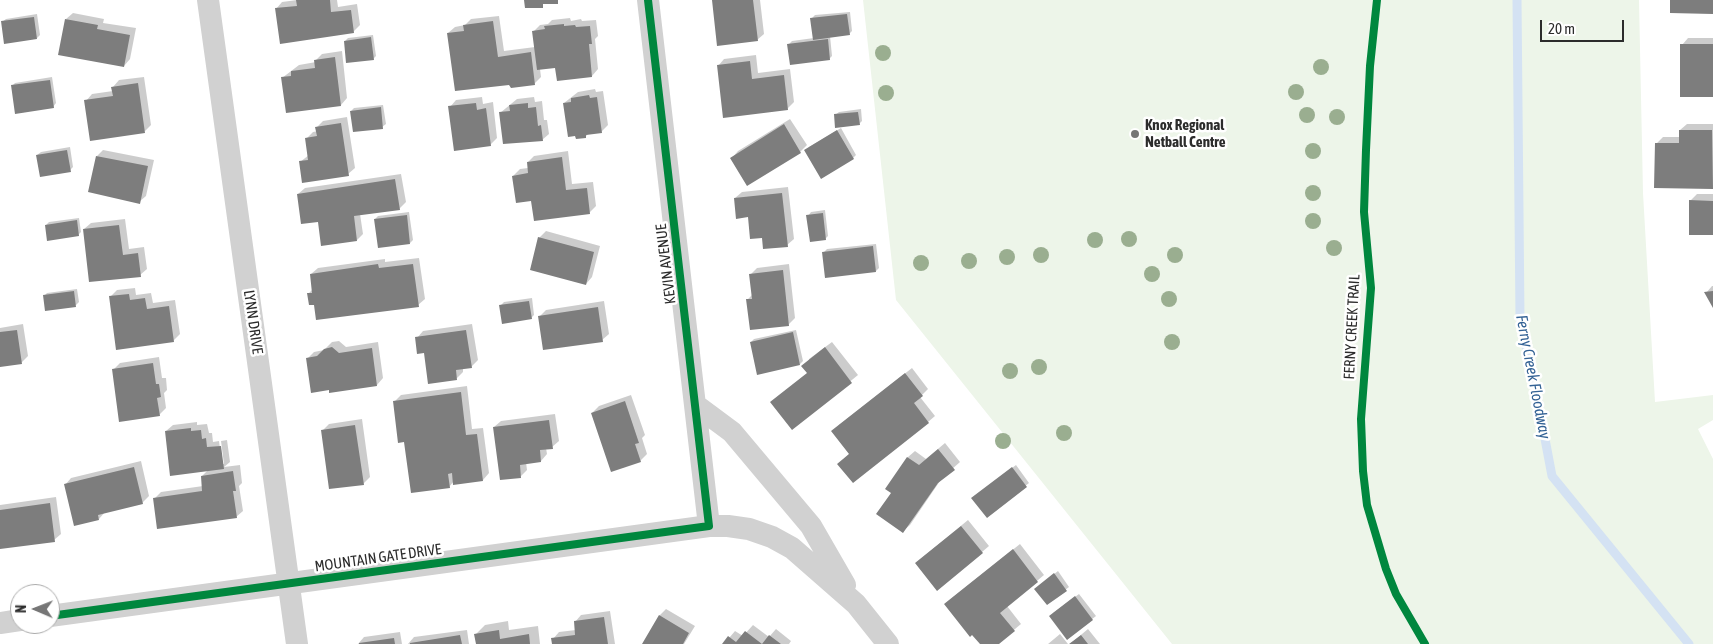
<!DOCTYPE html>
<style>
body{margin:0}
#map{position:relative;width:1713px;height:644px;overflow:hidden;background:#fff;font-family:"Asap Condensed",sans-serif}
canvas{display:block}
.north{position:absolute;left:10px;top:584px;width:50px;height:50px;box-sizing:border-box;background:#fff;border:1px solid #ababab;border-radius:50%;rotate:271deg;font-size:14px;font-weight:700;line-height:20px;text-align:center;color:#2c2c2c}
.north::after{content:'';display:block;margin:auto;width:18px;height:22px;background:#767676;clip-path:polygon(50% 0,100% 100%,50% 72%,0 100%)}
.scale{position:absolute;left:1540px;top:20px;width:84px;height:22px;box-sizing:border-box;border:2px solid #2c2c2c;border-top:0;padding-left:6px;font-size:15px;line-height:18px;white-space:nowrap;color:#2c2c2c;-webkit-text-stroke:4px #fff;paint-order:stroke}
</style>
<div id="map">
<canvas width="1713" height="644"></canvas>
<div class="north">N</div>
<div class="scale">20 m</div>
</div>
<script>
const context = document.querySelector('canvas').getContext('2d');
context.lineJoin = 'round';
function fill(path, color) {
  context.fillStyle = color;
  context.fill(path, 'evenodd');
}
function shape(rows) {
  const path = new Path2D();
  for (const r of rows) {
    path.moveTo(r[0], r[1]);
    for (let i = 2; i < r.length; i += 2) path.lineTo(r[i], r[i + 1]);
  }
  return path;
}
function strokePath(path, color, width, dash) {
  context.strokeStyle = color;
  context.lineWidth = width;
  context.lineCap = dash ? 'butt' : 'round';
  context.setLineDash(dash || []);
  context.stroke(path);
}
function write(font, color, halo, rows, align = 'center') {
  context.font = font + ' "Asap Condensed",sans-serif';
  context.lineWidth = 5;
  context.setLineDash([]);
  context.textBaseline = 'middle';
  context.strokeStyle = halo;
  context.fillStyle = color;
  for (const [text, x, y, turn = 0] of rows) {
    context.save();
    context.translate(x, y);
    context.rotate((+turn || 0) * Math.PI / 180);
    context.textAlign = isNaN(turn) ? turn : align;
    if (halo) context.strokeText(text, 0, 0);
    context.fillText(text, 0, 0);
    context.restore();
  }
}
fill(shape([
 [863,0,1639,0,1643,193,1655,402,1713,395,1713,420,1698,429,1713,459,1713,644,1172,644,896,300]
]), '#edf5e9');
fill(shape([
 [297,0,337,0,338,7,357,4,360,25,353,32,276,9,282,2],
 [713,0,760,0,764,34,757,40],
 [850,12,852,31,849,34,830,36,832,56,829,59,789,44,792,41,814,38,812,18,815,15],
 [73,13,104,19,103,23,136,28,130,59,124,66,66,19],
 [37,14,40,35,37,38,2,22,6,19],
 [499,16,504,51,535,47,533,32,540,25,548,24,552,20,570,18,571,21,581,19,582,21,596,20,598,36,595,39,598,69,592,76,556,67,540,69,541,77,534,84,448,33,455,27,465,25,471,19],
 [373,35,376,56,373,59,345,41,348,38],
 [1688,38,1713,38,1713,96,1682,45],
 [342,51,347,98,341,105,287,112,282,78,299,65,316,62,316,60,322,54],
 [756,55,758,73,790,69,794,102,787,109,718,66,724,59],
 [52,77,56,103,53,107,12,86,15,83],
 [144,77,151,125,145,131,86,101,92,94,113,91,113,87,119,80],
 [595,89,596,92,603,91,608,125,601,132,589,133,586,136,564,103,578,92],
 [482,97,483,104,493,102,497,138,490,145,450,107,456,100],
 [534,97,535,102,542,101,544,120,547,120,549,134,542,140,500,113,517,99],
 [383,105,386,124,382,127,351,111,354,108],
 [861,109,862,121,859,124,835,115,839,112],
 [347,117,355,168,348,174,300,162,309,155,306,139,313,132,318,131,317,127,323,121],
 [790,119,807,145,800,152,732,158,738,151],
 [1687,124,1713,124,1713,188,1655,187,1656,144,1663,137,1680,137,1680,130],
 [841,128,856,155,853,158,809,147],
 [70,147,73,167,70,170,37,155,41,152],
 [103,150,154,160,146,196,139,202,97,156],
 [568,151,572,184,593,182,596,206,589,213,533,200,513,176,520,169,528,168,528,162,534,156],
 [401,174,406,202,399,209,360,214,363,234,357,240,319,220,298,194,305,188],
 [788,187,794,239,787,245,763,237,735,198,742,192],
 [1697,194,1713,194,1713,234,1690,201],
 [825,210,828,236,825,239,808,216,811,212],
 [409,212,413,240,410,243,375,219,378,216],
 [79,218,81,232,78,235,46,225,49,222],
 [125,219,129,249,144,247,147,269,140,275,84,229,91,223],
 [546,231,600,246,592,277,586,284,539,238],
 [876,244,879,268,876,271,824,252,827,249],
 [419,258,425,299,418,305,315,303,308,294,313,289,311,274,318,268,385,259,385,262],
 [789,264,795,318,788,325,747,300,753,294,751,274,757,268],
 [1712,286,1713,286,1713,305,1706,293],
 [135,288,136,295,151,293,153,303,175,300,180,334,173,341,110,297,117,290],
 [77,289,79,302,76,305,46,309,44,296,47,293],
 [532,298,534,315,531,318,501,305,504,302],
 [604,301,609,334,602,340,540,316,546,310],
 [23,324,28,356,22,362,0,366,0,328],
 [472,324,478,360,471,367,463,368,463,372,457,378,429,382,425,352,417,338,423,331],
 [796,330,803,361,800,364,751,342,754,339],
 [339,341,346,347,378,342,383,378,377,385,308,358,314,352,324,350,332,342],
 [832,342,858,375,793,428,808,372,809,359],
 [159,357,162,378,166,378,167,390,164,393,166,408,159,415,113,370,120,363],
 [912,368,928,389,920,397,935,416,928,422,839,464,850,453,839,425],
 [467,386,472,429,483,428,489,473,483,480,454,481,449,487,405,441,394,402,401,395],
 [631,395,645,435,642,438,647,454,640,461,592,413,599,406],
 [555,414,559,441,552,447,546,448,547,454,541,461,526,462,527,470,521,476,501,479,494,427,501,421],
 [362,419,370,477,363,484,322,431,329,424],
 [197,422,197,425,207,424,209,433,212,433,213,442,219,441,222,464,224,464,221,441,227,440,230,462,224,467,240,465,242,483,239,486,243,511,236,517,154,499,161,492,203,486,202,476,208,470,166,431,173,425],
 [945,443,960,462,942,478,910,525,903,531,893,493,887,489,908,457,915,451,926,459],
 [141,461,149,496,142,503,105,512,99,519,65,485,71,478],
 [1016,465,1029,483,987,516,976,495],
 [56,497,61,534,54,540,0,548,0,505],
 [968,520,989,546,982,552,923,557],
 [1020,544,1044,575,1007,606,1021,624,997,644,981,644,952,598],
 [1058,571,1069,587,1047,604,1039,586],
 [1079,594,1096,616,1068,638,1053,613],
 [666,609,695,626,684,644,643,644,660,615],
 [610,611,615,644,553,644,553,639,559,632,576,630,575,622,581,615],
 [508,621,509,630,538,626,540,644,477,644,476,634,485,625],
 [753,625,769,637,776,629,791,641,789,644,724,644,735,631,743,636],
 [1088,629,1100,644,1070,644],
 [467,630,469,644,408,644,414,637],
 [400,632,402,644,358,644,364,637],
 [1060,634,1068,644,1048,644]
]), '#0003');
strokePath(shape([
 [1517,0,1520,318,1538,402,1552,476,1689,644]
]), '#d4e2f3', 9);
fill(shape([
 [296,0,330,0,331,12,351,10,354,33,280,44,275,8,297,6],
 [524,0,558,0,558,4,543,4,543,8,525,8],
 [712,0,753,0,758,41,717,46],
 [1670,0,1713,0,1713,14,1670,13],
 [847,14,850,35,813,40,810,18],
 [34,17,37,39,4,44,1,21],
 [65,19,98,25,97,29,130,35,124,67,58,55],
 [493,21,498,57,531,52,535,85,511,88,509,85,455,91,447,33,464,31,463,25],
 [564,24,564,26,575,25,576,27,590,26,592,44,589,44,592,77,557,81,555,68,537,70,532,31,545,29,544,26],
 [371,37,374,60,346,63,344,41],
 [828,39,830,60,790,65,787,44],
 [1680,44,1713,44,1713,97,1680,97],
 [335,57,341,106,286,113,281,77,291,76,291,71,315,68,314,60],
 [750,61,752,79,784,75,788,110,723,118,717,65],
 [50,80,54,108,15,114,11,85],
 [138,83,145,133,90,141,84,100,113,96,111,87],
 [589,95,590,98,597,97,602,133,586,135,586,138,576,139,575,136,568,137,563,103,571,102,571,98],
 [476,103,477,110,486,108,491,146,454,151,448,106],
 [528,103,528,108,536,107,538,126,541,125,543,141,503,144,499,112,510,111,509,105],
 [381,107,383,129,353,132,350,111],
 [858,112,860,125,835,128,834,114],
 [341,123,349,176,302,183,299,161,308,160,305,138,317,136,315,127],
 [784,124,801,153,747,186,730,158],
 [837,130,854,159,821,179,804,150],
 [1679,130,1712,130,1713,189,1654,188,1655,143,1679,143],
 [67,150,71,172,40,177,36,155],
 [96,156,148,166,140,204,88,192],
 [562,157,566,190,587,188,590,214,534,221,531,201,516,203,512,176,528,173,527,162],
 [395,179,400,210,354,216,357,241,321,246,318,222,301,224,297,194],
 [782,193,788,247,763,249,762,238,750,239,748,217,736,219,734,198],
 [1689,200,1713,201,1713,235,1689,235],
 [823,213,826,240,810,242,806,215],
 [407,215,410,244,378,248,374,219],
 [77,220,79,236,47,241,45,225],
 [119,225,123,255,138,253,141,277,89,282,83,229],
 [538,237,594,252,586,285,530,270],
 [873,246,876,272,825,278,822,252],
 [378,264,379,268,413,264,419,307,316,320,314,305,309,305,307,293,312,293,310,274],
 [783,270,789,326,750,330,746,299,752,299,749,274],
 [74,291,76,307,45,311,43,295],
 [1713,291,1713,308,1704,292],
 [129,294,130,300,145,298,147,309,169,306,174,342,116,350,109,296],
 [529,301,532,319,502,324,499,305],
 [598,307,603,342,543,350,538,316],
 [17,330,22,364,0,367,0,332],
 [466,330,472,368,456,370,457,380,428,384,424,353,417,354,415,337],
 [793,332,800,365,757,375,750,342],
 [332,347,339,353,372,348,377,386,329,393,329,390,311,393,306,358,317,356,324,349],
 [825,347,852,383,792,430,770,402,807,373,801,366],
 [153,363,156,384,159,384,161,397,157,398,160,416,119,422,112,369],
 [905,373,923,396,914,403,929,423,853,483,837,464,849,454,831,431],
 [461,392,466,435,477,434,483,481,453,485,452,473,448,474,450,488,411,493,404,442,398,443,393,401],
 [625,401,639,443,635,444,641,462,611,472,591,413],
 [549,420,553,449,540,450,541,462,520,465,521,478,500,480,493,427],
 [355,425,364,485,329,489,321,430],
 [191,428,191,431,201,430,202,439,206,438,207,447,221,446,224,469,170,476,165,431],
 [938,449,955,470,938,483,903,533,876,514,891,493,885,489,907,457,919,465],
 [134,467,143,504,98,515,99,520,74,526,64,484],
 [1012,467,1027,487,987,518,971,498],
 [233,471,236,491,233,491,237,518,157,529,153,498,202,491,201,476],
 [50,503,55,542,0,549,0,510],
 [961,526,983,553,937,591,915,563],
 [1013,549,1038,582,1000,613,1015,631,999,644,980,644,972,635,970,637,944,604],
 [1054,573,1067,591,1047,605,1034,589],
 [1075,596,1093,620,1067,640,1049,616],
 [659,615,689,633,683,644,642,644],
 [604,617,608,644,552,644,551,638,575,635,574,621],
 [499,630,500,639,529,634,530,644,476,644,474,634],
 [745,631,762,644,769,635,781,644,722,644,728,636,736,642],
 [460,635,462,644,410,644,410,643],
 [1081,635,1088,644,1069,644],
 [394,638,395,644,359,644,359,643]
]), '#7d7d7d');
strokePath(shape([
 [208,0,297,644],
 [648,0,709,526],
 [697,406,732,432,811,526,845,585],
 [50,616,709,526,728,526,749,529,772,537,792,548,856,604,888,644],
 [0,623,20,620]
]), '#d1d1d1', 22);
strokePath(shape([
 [1377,0,1370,66,1366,150,1364,212,1371,288,1361,419,1363,471,1367,505,1386,569,1396,594,1425,644],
 [50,616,709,526,648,0]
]), '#00873e', 8);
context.fillStyle = '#9aae90';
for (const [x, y] of [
 [883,53],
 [1321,67],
 [1296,92],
 [886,93],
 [1307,115],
 [1337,117],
 [1313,151],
 [1313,193],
 [1313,221],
 [1129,239],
 [1095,240],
 [1334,248],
 [1041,255],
 [1175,255],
 [1007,257],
 [969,261],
 [921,263],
 [1152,274],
 [1169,299],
 [1172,342],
 [1039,367],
 [1010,371],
 [1064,433],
 [1003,441]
]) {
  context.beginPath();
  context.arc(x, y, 8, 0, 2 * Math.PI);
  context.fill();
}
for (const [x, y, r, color] of [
 [1135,134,5,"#767676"]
]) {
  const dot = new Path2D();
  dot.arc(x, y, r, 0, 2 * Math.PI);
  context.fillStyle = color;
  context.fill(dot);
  strokePath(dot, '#fff', 2);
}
write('bold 15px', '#2c2c2c', '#fff', [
 ["Knox Regional",1145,125],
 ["Netball Centre",1145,142]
], 'left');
write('15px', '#2c2c2c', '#fff', [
 ["KEVIN AVENUE",666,264,-97],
 ["LYNN DRIVE",253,322,82],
 ["FERNY CREEK TRAIL",1352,327,-87],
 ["MOUNTAIN GATE DRIVE",378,558,-8]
]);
write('italic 16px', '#336295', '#fff', [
 ["Ferny Creek Floodway",1533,377,79]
]);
</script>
